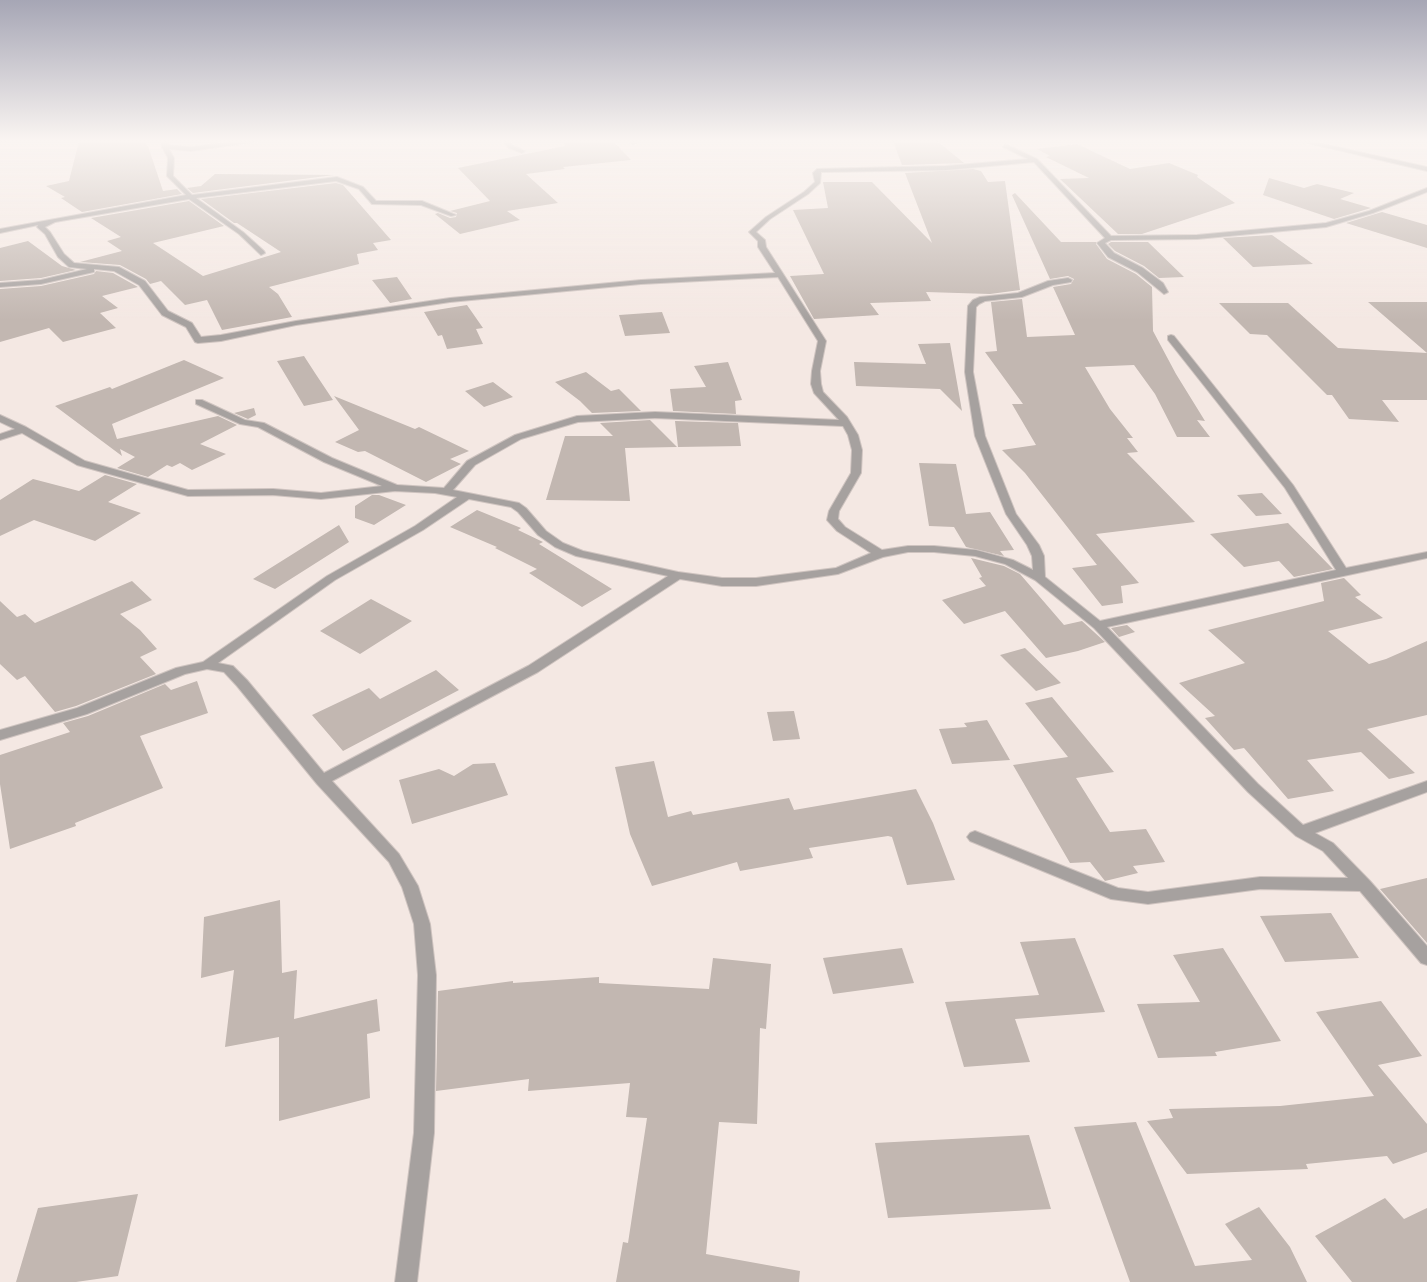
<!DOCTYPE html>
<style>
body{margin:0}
canvas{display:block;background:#f4e8e3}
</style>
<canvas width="1427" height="1282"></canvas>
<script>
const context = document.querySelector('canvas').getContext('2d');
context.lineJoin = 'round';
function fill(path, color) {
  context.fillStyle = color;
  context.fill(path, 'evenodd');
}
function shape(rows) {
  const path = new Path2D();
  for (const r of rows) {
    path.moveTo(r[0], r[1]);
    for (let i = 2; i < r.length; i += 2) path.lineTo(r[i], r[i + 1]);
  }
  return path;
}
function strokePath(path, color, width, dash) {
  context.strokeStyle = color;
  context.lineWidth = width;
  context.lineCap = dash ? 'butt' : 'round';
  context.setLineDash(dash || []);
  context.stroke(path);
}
fill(shape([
 [79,141,143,141,148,146,163,191,177,189,182,194,82,212,61,198,65,197,46,186,69,181],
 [563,141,613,141,631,160,563,167,565,169,526,174,558,203,507,211,520,220,460,234,435,214,438,213,450,218,456,217,457,213,450,211,490,201,458,168,565,146],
 [893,141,937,141,964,163,902,165],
 [1077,144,1130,169,1169,163,1198,175,1197,177,1235,203,1142,234,1118,234,1060,179,1089,178,1046,157,1050,156,1037,149],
 [973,169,981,171,988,182,1005,181,1020,290,990,294,926,292,931,301,870,303,879,315,814,319,790,276,824,274,793,210,828,208,823,182,872,182,932,243,905,173],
 [215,174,334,175,193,193,187,188,201,186],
 [1269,178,1304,188,1317,184,1354,193,1340,199,1371,208,1334,219,1263,195],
 [336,183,343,185,391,240,373,243,378,250,357,254,359,264,269,287,278,294,292,317,222,330,207,300,185,305,161,281,150,284,146,279,120,265,80,262,122,251,107,241,121,237,91,218,189,201,224,226,153,243,203,276,281,252,237,223,234,223,201,199],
 [1015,193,1061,242,1096,242,1096,244,1107,259,1136,274,1152,287,1153,331,1176,374,1205,421,1197,420,1210,437,1177,437,1155,394,1134,365,1085,367,1110,409,1133,438,1127,438,1138,452,1127,453,1195,522,1096,534,1139,583,1121,586,1123,603,1102,606,1072,568,1097,565,1025,473,1002,450,1036,445,1012,404,1023,404,985,352,997,351,991,302,1022,299,1027,337,1075,335,1053,287,1071,284,1074,279,1068,276,1050,279,1012,195],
 [1382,212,1427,225,1427,248,1346,223],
 [1272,235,1313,264,1253,267,1223,238],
 [28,241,62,266,76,270,41,278,0,281,0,248],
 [1111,242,1148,242,1184,277,1159,278,1144,266,1115,251,1108,244],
 [96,271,113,273,138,287,102,296,118,308,100,313,116,328,63,342,49,328,0,342,0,289,41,286,94,274],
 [397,277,412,299,390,303,372,280],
 [1368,302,1427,302,1427,400,1382,400,1399,422,1349,419,1332,395,1327,395,1267,335,1250,334,1219,303,1288,303,1338,348,1427,353],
 [467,305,483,328,476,329,483,344,447,349,442,335,438,336,424,312],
 [662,312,670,333,625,336,619,315],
 [950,343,962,411,940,389,856,386,854,362,926,364,918,344],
 [304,356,315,373,333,400,304,406,277,361],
 [184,360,224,378,112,424,117,439,218,416,237,425,200,444,226,454,192,470,180,463,172,467,167,465,148,477,117,468,135,457,120,449,122,456,55,406,110,387,112,389],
 [728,362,742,400,735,401,736,414,673,411,670,389,706,387,694,366],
 [586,372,611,391,619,389,641,411,592,413,580,401,555,382],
 [493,382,513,397,484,407,465,391],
 [334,396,415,429,419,427,469,451,450,459,461,464,426,482,365,451,358,452,335,442,359,430],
 [254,408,256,415,248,419,234,413],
 [650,420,677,447,625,448,630,501,546,500,565,436,613,436,600,423],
 [675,421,738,423,741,446,678,447],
 [919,463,956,464,966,514,990,512,1014,550,1000,551,1004,556,966,547,954,527,929,526],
 [105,475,137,484,108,502,141,513,95,541,34,520,0,536,0,500,33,479,79,491],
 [1262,493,1282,514,1256,516,1237,495],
 [372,495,379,495,406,505,374,525,355,518,355,506],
 [477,510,521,528,518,530,543,542,539,544,612,589,582,607,529,573,537,569,495,548,497,547,450,527],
 [1288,523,1333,569,1294,577,1279,561,1244,567,1210,534],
 [339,525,349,542,275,589,253,579],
 [971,558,1004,566,1020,574,1064,625,1082,621,1105,642,1078,651,1046,658,1005,611,964,624,942,600,986,586,979,578,982,577],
 [1344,578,1361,595,1355,597,1383,618,1328,631,1369,664,1386,659,1427,641,1427,715,1367,729,1415,773,1389,779,1361,752,1307,760,1334,791,1288,799,1244,748,1234,750,1205,718,1215,716,1179,683,1245,663,1208,630,1324,601,1321,583],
 [132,581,152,600,120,614,140,630,157,649,140,657,156,674,76,706,55,712,25,676,17,680,0,664,0,601,17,617,25,614,35,623],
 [371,599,412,621,360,654,320,631],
 [1127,625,1135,632,1119,637,1111,628],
 [1025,648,1061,683,1036,691,1000,655],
 [436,670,459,690,343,751,312,715,369,688,380,699],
 [197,681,208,713,140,736,163,788,75,823,76,826,10,849,0,784,0,755,70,732,63,723,88,716,165,684,171,690],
 [1052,697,1114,772,1076,778,1110,832,1146,829,1165,862,1133,866,1138,873,1105,881,1090,862,1070,863,1013,765,1068,757,1025,703],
 [794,711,800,739,773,741,767,712],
 [987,720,1010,760,952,764,939,729,967,727,964,723],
 [654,761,668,817,691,811,693,815,789,798,794,810,916,789,933,823,955,880,907,885,892,837,888,836,809,848,813,858,740,871,737,862,652,886,630,834,615,767],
 [495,763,508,795,412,824,399,780,439,769,454,776,473,764],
 [1427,878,1427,943,1380,889],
 [280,900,282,973,297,970,294,1019,377,999,380,1031,367,1034,370,1098,279,1121,279,1037,225,1047,234,970,201,978,204,917],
 [1331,913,1359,958,1285,962,1260,916],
 [1075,938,1105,1012,1015,1019,1030,1062,964,1067,945,1002,1039,995,1020,942],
 [902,948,914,983,833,994,823,958],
 [1223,948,1281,1041,1215,1052,1217,1056,1158,1058,1137,1004,1200,1002,1173,955],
 [713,958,771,964,766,1029,760,1028,757,1124,719,1122,706,1254,800,1271,799,1282,616,1282,623,1242,628,1243,647,1118,626,1117,630,1083,528,1091,529,1079,436,1091,438,991,513,981,513,983,599,977,599,983,709,989],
 [1381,1001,1422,1056,1378,1065,1427,1124,1427,1152,1393,1164,1387,1156,1306,1164,1308,1169,1187,1174,1147,1121,1173,1118,1169,1109,1280,1106,1374,1096,1316,1012],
 [1136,1122,1195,1266,1252,1260,1225,1224,1259,1207,1290,1247,1307,1282,1130,1282,1074,1127],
 [1029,1135,1051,1209,888,1218,875,1143],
 [138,1194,118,1276,76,1282,16,1282,38,1208],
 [1385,1198,1404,1219,1427,1208,1427,1282,1352,1282,1315,1236]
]), '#c2b7b1');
const minor = shape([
 [0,141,5,141,2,143,0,141],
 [162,141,168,141,168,145,191,147,242,141,259,141,191,151,169,149,174,158,173,176,192,195,337,177,363,187,376,201,422,201,456,215,451,216,421,205,372,204,359,189,336,181,196,198,243,232,264,251,265,253,261,255,239,234,189,199,55,222,45,227,50,232,64,254,74,263,119,267,145,281,168,311,192,323,201,337,221,335,296,321,450,298,641,280,775,273,758,247,758,241,749,232,766,217,804,192,815,182,813,173,817,169,946,166,1028,159,1003,147,1005,144,1037,159,1111,236,1197,235,1326,223,1369,211,1427,188,1427,192,1373,213,1326,227,1197,239,1111,240,1105,243,1114,253,1143,268,1163,283,1168,292,1164,294,1137,272,1108,257,1097,243,1105,238,1034,162,946,170,821,172,820,183,808,194,770,219,756,232,765,240,766,247,826,341,820,371,821,384,823,392,847,417,858,435,862,450,861,473,839,511,838,519,845,527,882,550,908,546,934,546,976,550,1013,560,1033,570,1032,556,1027,545,1006,514,975,436,965,372,968,306,973,300,980,297,1018,293,1048,281,1068,278,1072,280,1071,282,1053,285,1022,297,985,301,979,304,976,307,973,372,985,436,1016,514,1039,545,1044,556,1045,577,1100,621,1336,570,1285,488,1168,340,1168,336,1171,335,1174,336,1293,485,1346,568,1427,552,1427,558,1107,627,1258,784,1303,825,1427,781,1427,792,1315,833,1333,843,1370,881,1427,946,1427,965,1421,963,1360,891,1260,889,1148,904,1111,899,970,841,967,837,970,833,975,831,1118,888,1148,892,1260,877,1348,878,1323,851,1296,836,1248,792,1094,628,1035,580,1005,564,975,556,934,552,908,552,883,557,838,574,756,586,722,586,680,579,538,672,332,781,399,854,418,886,430,924,436,975,434,1133,417,1282,395,1282,414,1133,418,975,414,924,402,887,389,862,317,784,237,686,224,672,207,669,185,674,87,714,0,740,0,730,77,708,176,668,203,662,327,576,415,526,457,497,435,493,395,491,321,499,273,495,188,496,77,465,22,433,0,440,0,434,15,429,0,422,0,415,26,427,85,461,188,490,273,489,321,493,382,486,324,462,258,427,240,424,196,404,196,400,202,400,245,420,264,423,332,458,397,485,444,488,467,461,515,435,577,416,655,412,839,420,814,393,811,384,812,371,818,341,778,277,641,284,450,302,296,325,221,341,198,343,195,342,186,327,162,315,139,285,114,271,94,269,94,272,41,284,0,287,0,283,41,280,87,269,69,267,58,257,45,234,37,227,38,225,0,233,0,229,186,195,167,176,168,158,162,147,162,141],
 [655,418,843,426,848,435,852,450,851,473,829,511,827,520,837,531,871,553,836,568,756,578,722,578,678,572,583,551,563,543,546,531,526,508,519,503,453,490,475,465,521,439,578,422,655,418],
 [469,499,511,507,518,512,538,535,555,547,576,556,668,576,528,666,324,773,247,680,233,666,218,663,335,580,423,530,469,499],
 [503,141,509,141,513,146,525,151,522,153,509,148,503,141],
 [629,141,635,141,637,143,632,144,629,141],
 [1299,141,1310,141,1427,167,1427,171,1299,141]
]);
strokePath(minor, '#cfc4c0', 2);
fill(minor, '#a6a19f');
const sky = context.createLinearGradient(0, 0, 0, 320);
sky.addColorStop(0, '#a6a6b5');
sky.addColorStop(0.44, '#faf5f2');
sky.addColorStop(1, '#faf5f200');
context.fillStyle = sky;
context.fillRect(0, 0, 1427, 320);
</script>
